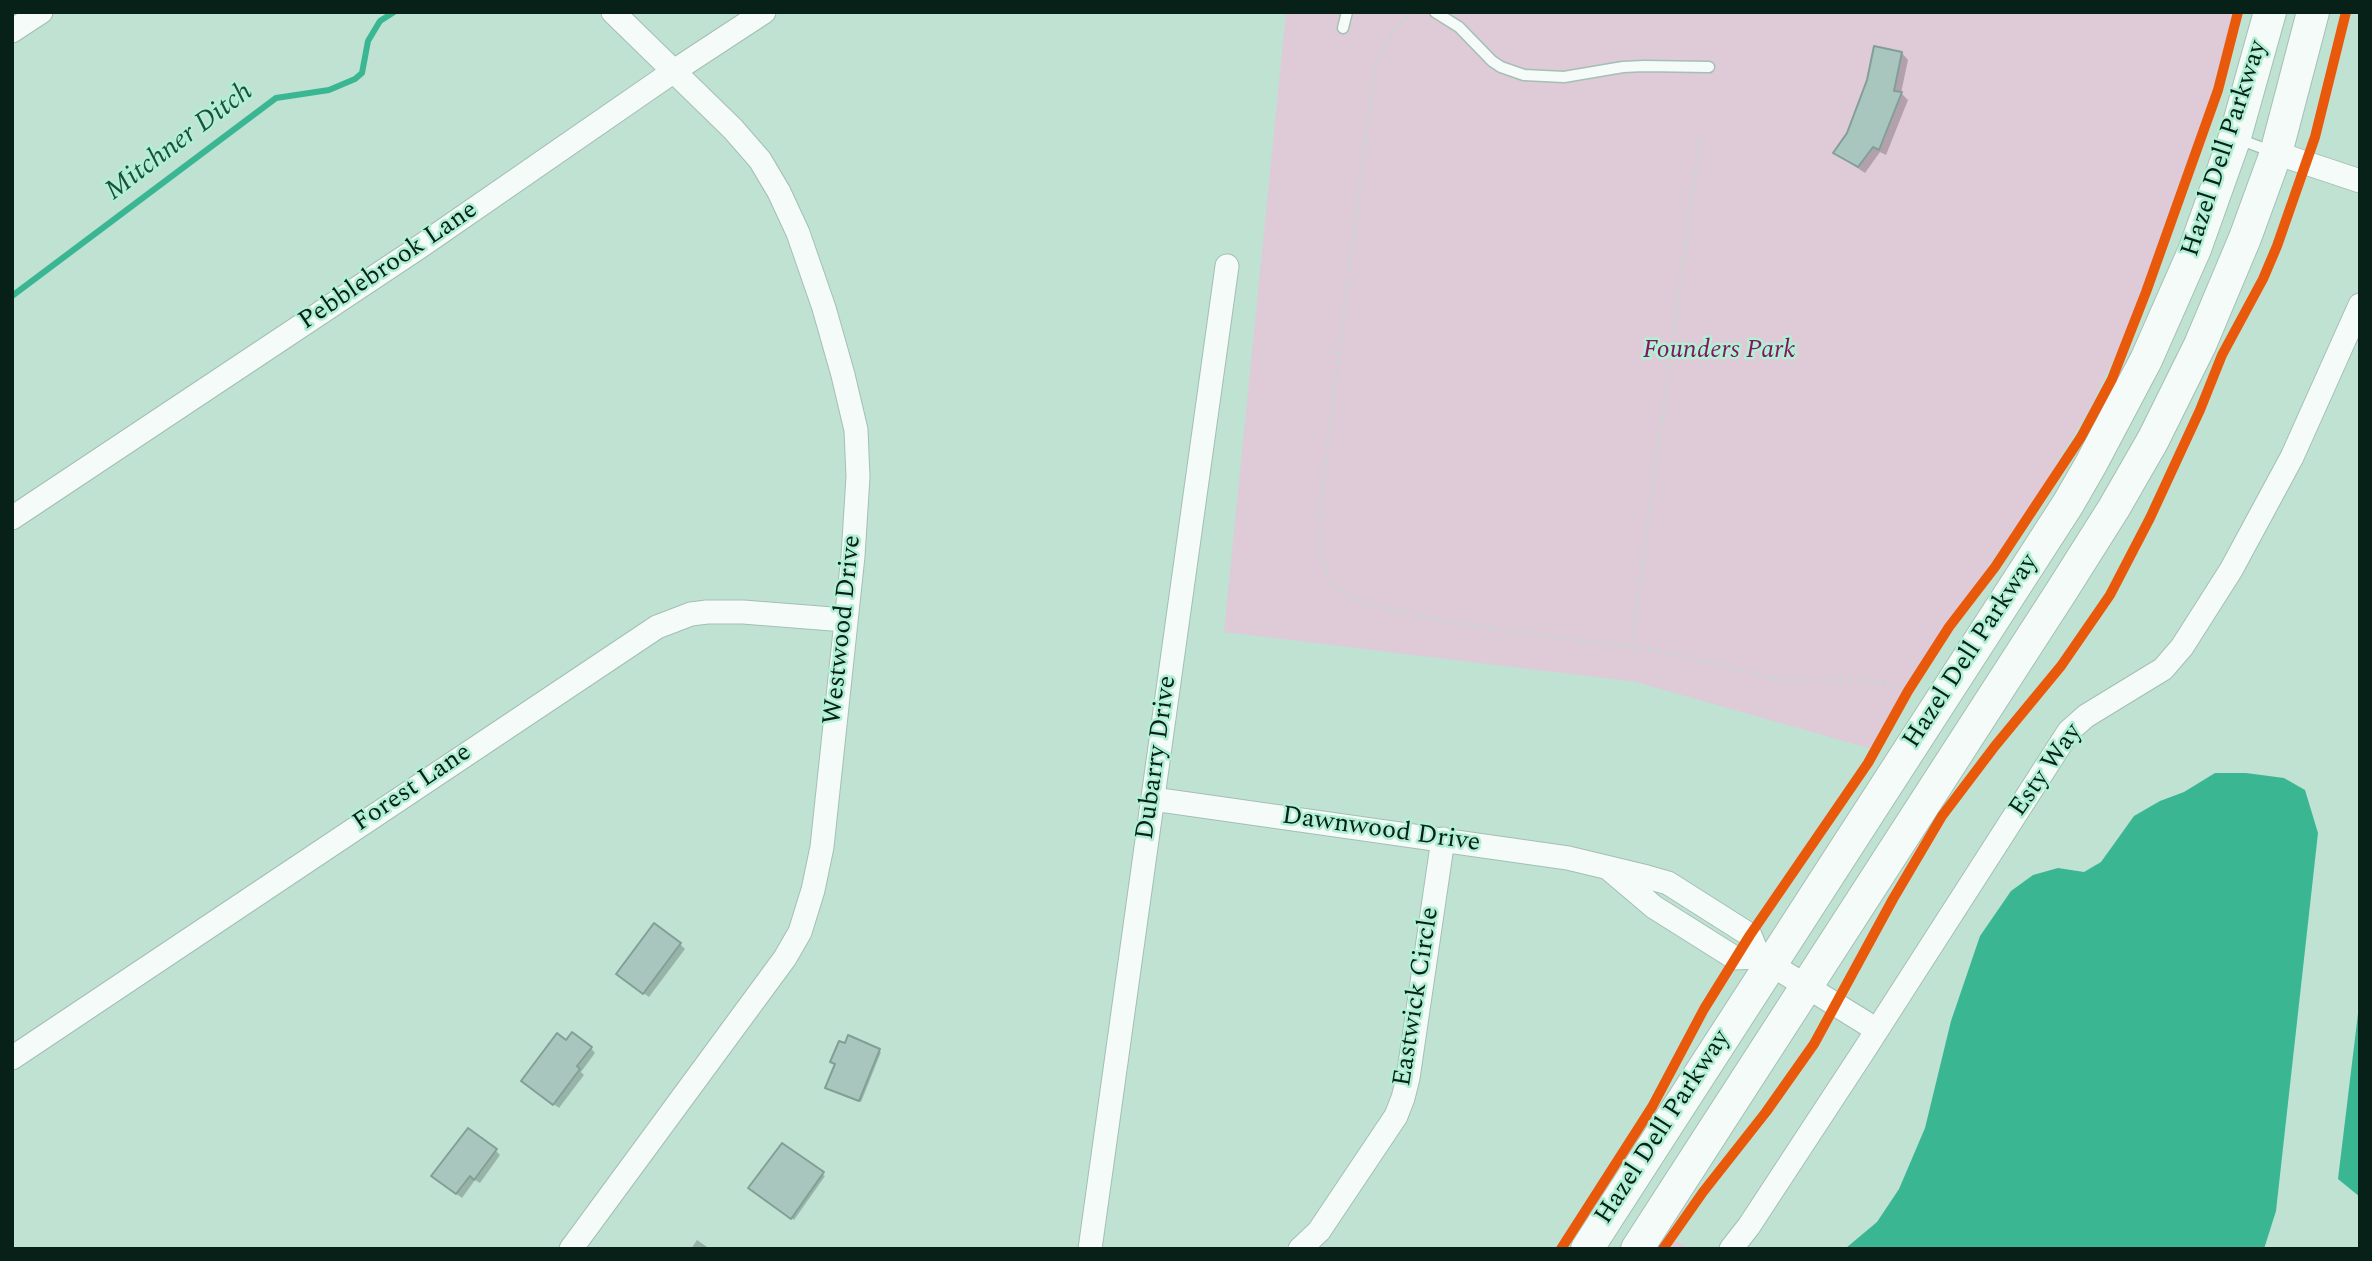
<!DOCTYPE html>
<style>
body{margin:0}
#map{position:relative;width:2372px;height:1261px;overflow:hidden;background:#bfe2d3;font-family:Spectral,serif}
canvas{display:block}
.frame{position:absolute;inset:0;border:14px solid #082118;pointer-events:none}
</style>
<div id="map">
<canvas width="2372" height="1261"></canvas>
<div class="frame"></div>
</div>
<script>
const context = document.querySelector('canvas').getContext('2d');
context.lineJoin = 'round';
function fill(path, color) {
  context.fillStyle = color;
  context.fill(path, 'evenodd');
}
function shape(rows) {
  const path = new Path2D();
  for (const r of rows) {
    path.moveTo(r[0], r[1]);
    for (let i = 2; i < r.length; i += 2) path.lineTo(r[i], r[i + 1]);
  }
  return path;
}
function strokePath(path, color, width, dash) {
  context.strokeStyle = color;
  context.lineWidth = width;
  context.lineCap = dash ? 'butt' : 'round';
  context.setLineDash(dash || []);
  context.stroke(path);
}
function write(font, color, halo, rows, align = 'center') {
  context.font = font + ' Spectral,serif';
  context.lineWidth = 5;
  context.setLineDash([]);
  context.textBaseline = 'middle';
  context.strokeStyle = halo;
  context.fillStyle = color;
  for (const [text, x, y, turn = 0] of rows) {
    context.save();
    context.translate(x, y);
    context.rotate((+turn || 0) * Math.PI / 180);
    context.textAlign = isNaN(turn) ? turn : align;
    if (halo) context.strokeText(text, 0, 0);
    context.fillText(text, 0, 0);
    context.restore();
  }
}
fill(shape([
 [1286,12,2233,12,2212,93,2182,178,2123,341,2088,412,2026,514,1947,624,1872,749,1636,682,1224,632],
 [1665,1234,1689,1249,1655,1249]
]), '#dfcad7');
fill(shape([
 [2215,773,2246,773,2284,778,2305,790,2318,833,2276,1211,2264,1249,1838,1249,1846,1248,1877,1222,1899,1189,1925,1128,1951,1021,1980,936,2011,891,2033,875,2058,868,2084,872,2101,862,2134,816,2160,801,2184,792],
 [2360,997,2360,1197,2338,1179]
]), '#3bb693');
fill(shape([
 [1902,53,1908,60,1901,93,1908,100,1886,155,1880,152,1865,173,1835,153],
 [680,944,685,949,649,997,623,979],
 [567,1042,591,1048,595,1053,581,1072,584,1075,559,1108,528,1085],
 [846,1046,881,1052,861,1102,829,1089,836,1065,832,1062],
 [782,1145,825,1176,794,1220,752,1190],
 [496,1151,500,1155,480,1183,475,1180,462,1198,439,1181],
 [697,1240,710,1249,691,1249]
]), '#0003');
strokePath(shape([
 [12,296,276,98,329,90,355,79,362,73,368,41,380,21,394,12]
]), '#3bb693', 6);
const building = shape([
 [1874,46,1902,52,1894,91,1902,92,1879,150,1873,147,1858,167,1833,153,1847,133,1867,80,1874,46],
 [654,923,681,943,643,994,616,974,654,923],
 [572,1032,592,1047,577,1066,580,1069,553,1105,521,1081,557,1033,566,1040,572,1032],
 [848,1035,880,1049,859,1101,825,1088,835,1064,830,1062,839,1041,845,1043,848,1035],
 [468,1128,497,1149,474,1180,470,1176,456,1194,431,1176,468,1128],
 [782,1143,824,1172,791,1219,748,1188,782,1143]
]);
fill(building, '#a9c6be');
strokePath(building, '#829f97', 2);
const service = shape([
 [1435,12,1459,27,1492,61,1501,67,1524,75,1564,77,1623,67,1644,66,1709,67],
 [1343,28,1347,12],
 [2236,138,2273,152]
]);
const minor = shape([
 [12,31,41,12],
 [2276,153,2360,181],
 [12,518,418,248,674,71,764,12],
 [1153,799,1568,858,1647,877,1668,883,1750,935,1759,957,1877,1030],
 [1608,868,1654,907,1735,958,1759,957],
 [12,1058,657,627,691,614,707,612,743,612,845,620],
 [571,1249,785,958,800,932,813,890,822,847,853,556,858,477,856,430,843,375,824,308,798,233,779,192,760,160,733,129,613,12],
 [1090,1249,1227,266],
 [1300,1249,1319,1231,1396,1116,1403,1098,1408,1078,1443,839],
 [1731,1249,1749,1226,1863,1052,2069,731,2086,716,2163,669,2182,647,2231,570,2292,457,2360,305]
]);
const secondary = shape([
 [1587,1249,2068,504,2091,464,2146,360,2195,249,2235,137,2270,12],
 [1637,1249,2061,592,2114,508,2153,440,2200,345,2245,238,2276,153,2313,12]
]);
strokePath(service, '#a4bfb4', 13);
strokePath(minor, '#a4bfb4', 25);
strokePath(secondary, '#a4bfb4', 34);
strokePath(shape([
 [1416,12,1402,22,1384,46,1376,66,1371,94,1320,508,1320,550,1328,578,1336,587,1359,602,1453,623,1666,652,1783,680,1874,681,1891,684,1908,691],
 [1631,647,1700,136]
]), '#cad5d0', 3.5, [3.5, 5]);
strokePath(service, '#f5fbf8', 10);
strokePath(minor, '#f5fbf8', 23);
strokePath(secondary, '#f5fbf8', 32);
strokePath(shape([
 [1561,1249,1652,1107,1704,1009,1750,935,1868,763,1908,691,1949,627,1995,567,2081,437,2112,379,2146,292,2218,90,2238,12],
 [1663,1249,1703,1192,1766,1112,1814,1044,1893,899,1942,816,1995,746,2061,666,2110,595,2150,518,2200,410,2222,355,2263,279,2277,246,2315,137,2346,12]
]), '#e8590c', 10);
write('26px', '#082118', '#b1f0d4', [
 ["Hazel Dell Parkway",2226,149,-72],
 ["Pebblebrook Lane",389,267,-34],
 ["Westwood Drive",844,630,-84],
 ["Hazel Dell Parkway",1972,652,-57],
 ["Dubarry Drive",1158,758,-82],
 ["Esty Way",2047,771,-55],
 ["Forest Lane",413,789,-34],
 ["Dawnwood Drive",1381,831,8],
 ["Eastwick Circle",1418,997,-81],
 ["Hazel Dell Parkway",1664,1128,-57]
]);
write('italic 26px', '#85155f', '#b1f0d4', [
 ["Founders Park",1719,352]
]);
write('italic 28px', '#1c503d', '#b1f0d4', [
 ["Mitchner Ditch",180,143,-37]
]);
</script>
